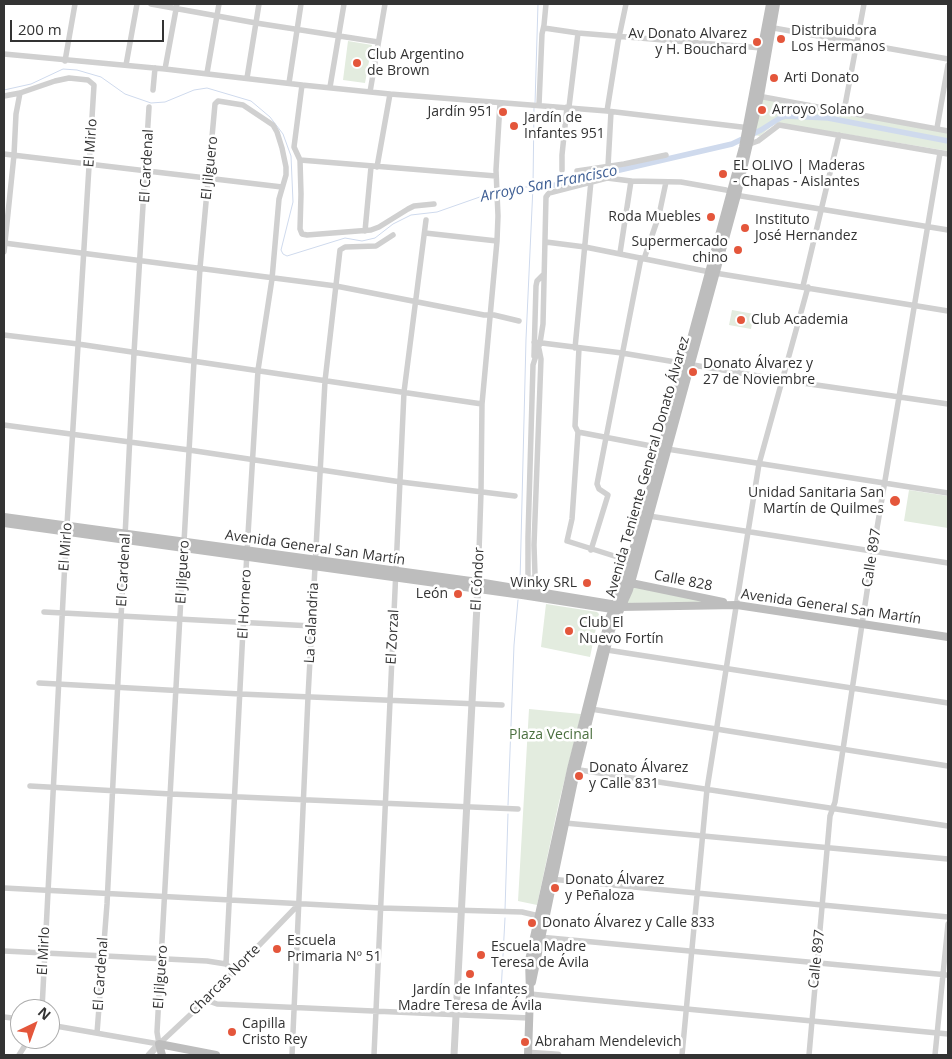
<!DOCTYPE html>
<meta charset="utf-8">
<style>
body{margin:0}
#map{position:relative;width:952px;height:1059px;overflow:hidden;background:#fff;font-family:"Open Sans",sans-serif}
canvas{display:block}
.frame{position:absolute;inset:0;border:5px solid #333;pointer-events:none}
.north{position:absolute;left:10px;top:999px;width:50px;height:50px;box-sizing:border-box;background:#fff;border:1px solid #adadad;border-radius:50%;rotate:42deg;font-size:14px;font-weight:700;line-height:20px;text-align:center;color:#333}
.north::after{content:'';display:block;margin:auto;width:18px;height:22px;background:#e4563b;clip-path:polygon(50% 0,100% 100%,50% 72%,0 100%)}
.scale{position:absolute;left:10px;top:20px;width:154px;height:22px;box-sizing:border-box;border:2px solid #333;border-top:0;padding-left:6px;font-size:15px;line-height:18px;white-space:nowrap;color:#333;-webkit-text-stroke:4px #fff;paint-order:stroke}
</style>
<div id="map">
<canvas width="952" height="1059"></canvas>
<div class="frame"></div>
<div class="north">N</div>
<div class="scale">200 m</div>
</div>
<script>
const context = document.querySelector('canvas').getContext('2d');
context.lineJoin = 'round';
function fill(path, color) {
  context.fillStyle = color;
  context.fill(path, 'evenodd');
}
function shape(rows) {
  const path = new Path2D();
  for (const r of rows) {
    path.moveTo(r[0], r[1]);
    for (let i = 2; i < r.length; i += 2) path.lineTo(r[i], r[i + 1]);
  }
  return path;
}
function strokePath(path, color, width, dash) {
  context.strokeStyle = color;
  context.lineWidth = width;
  context.lineCap = dash ? 'butt' : 'round';
  context.setLineDash(dash || []);
  context.stroke(path);
}
function write(font, color, halo, rows, align = 'center') {
  context.font = font + ' "Open Sans",sans-serif';
  context.lineWidth = 5;
  context.setLineDash([]);
  context.textBaseline = 'middle';
  context.strokeStyle = halo;
  context.fillStyle = color;
  for (const [text, x, y, turn = 0] of rows) {
    context.save();
    context.translate(x, y);
    context.rotate((+turn || 0) * Math.PI / 180);
    context.textAlign = isNaN(turn) ? turn : align;
    if (halo) context.strokeText(text, 0, 0);
    context.fillText(text, 0, 0);
    context.restore();
  }
}
fill(shape([
 [348,41,372,45,365,83,343,80],
 [763,99,948,132,948,151,779,123,773,125,760,136,754,135],
 [732,310,754,314,751,329,729,325],
 [909,490,948,496,948,528,904,521],
 [634,586,702,600,701,602,627,603],
 [546,604,597,612,599,614,590,657,541,647],
 [529,709,581,714,559,802,537,905,518,901]
]), '#e3ecdf');
strokePath(shape([
 [4,90,31,84,63,69,77,70,101,77,125,94,151,103,165,102,194,90,207,88,251,101,270,117,283,134,291,156,293,202,281,250,283,254,287,256,345,238,362,241,375,238,393,224,411,215,437,212,494,192],
 [535,104,538,4],
 [500,191,533,186],
 [520,582,526,339,533,186,534,108],
 [508,805,514,645,518,600],
 [505,910,508,814],
 [500,1011,505,918]
]), '#cfdaed', 1);
strokePath(shape([
 [533,186,555,185,732,144,761,130,780,118,786,116,828,118,948,141]
]), '#cfdaed', 5.5);
strokePath(shape([
 [151,4,256,23,378,42],
 [768,27,948,59],
 [544,28,578,33,762,48],
 [4,54,165,69,302,85,390,94,607,111,750,128],
 [65,61,75,4],
 [126,65,137,4],
 [165,69,177,4],
 [207,73,219,4],
 [247,78,259,4],
 [289,83,301,4],
 [302,85,294,147,300,160,301,194,300,229,302,234,307,235,371,230,379,227,408,209,414,206,434,204],
 [330,87,344,4],
 [153,90,155,68],
 [370,92,385,4],
 [4,96,20,93,55,81,69,78,88,80,94,85,66,541,42,1009],
 [758,96,948,131],
 [539,105,542,34,544,25,546,4],
 [569,107,578,33],
 [607,111,618,42,626,4],
 [844,111,864,4],
 [937,128,948,65],
 [747,145,758,141,779,125,948,154],
 [4,154,282,187],
 [300,160,496,176],
 [608,166,611,112],
 [377,167,390,94],
 [562,170,562,155,567,107],
 [577,171,624,164,666,155],
 [365,231,371,167],
 [425,233,497,241],
 [546,242,585,247,715,273,948,311],
 [4,243,336,286,484,315,494,315,519,321],
 [4,252,14,155,16,114,20,93],
 [620,253,631,181],
 [644,259,659,215,666,182],
 [803,286,839,135],
 [4,335,78,344,482,404],
 [534,342,622,353,782,380,948,404],
 [575,348,591,181],
 [579,348,575,426,578,432,572,519,567,541,630,561],
 [534,356,536,286,537,281,544,274],
 [4,425,189,450,401,482,515,496],
 [578,432,667,449,948,493],
 [649,516,948,563],
 [591,550,608,495,599,489,597,484,641,258],
 [529,581,533,579,535,575,534,545,541,359,539,349],
 [478,582,481,492,482,404,497,241,498,216,496,170,500,103],
 [528,594,528,537,533,365,540,343,543,324,546,197,549,193,607,178,631,181,681,182,726,190,741,196,948,230],
 [44,612,312,626],
 [607,650,948,703],
 [39,683,240,694,502,705],
 [591,709,948,766],
 [573,769,948,826],
 [30,786,171,794,518,809],
 [565,823,948,859],
 [550,879,948,917],
 [4,888,381,908,522,912,539,916],
 [539,937,948,975],
 [4,951,207,961,226,964,234,971],
 [530,994,948,1034],
 [206,1000,217,1004,529,1018],
 [4,1017,20,1019],
 [50,1025,159,1044],
 [97,1033,107,904,134,353,149,107],
 [159,1044,157,1032,194,361,200,268,215,104,218,101,243,105,273,125,277,132,282,148,286,167,286,175,279,199,272,279,258,370,247,551,226,964],
 [159,1044,206,1000,299,904],
 [19,1055,29,1039],
 [292,1055,308,697,325,381,340,250,345,247,376,246,393,235],
 [374,1055,404,392,426,220],
 [682,1055,707,789,748,532,759,464,808,287],
 [809,1055,830,816,835,802,873,552,940,153],
 [935,1055,948,924]
]), '#d0d0d0', 5.5);
strokePath(shape([
 [528,1053,558,1055],
 [149,1055,159,1044],
 [454,1055,478,585]
]), '#d0d0d0', 7);
strokePath(shape([
 [4,517,478,582,617,605],
 [4,523,522,595,612,609,620,607,737,605,948,637],
 [626,582,723,602],
 [532,982,576,771,611,630,629,590,737,195,760,96,776,4],
 [162,1055,159,1044,216,1055],
 [528,1055,530,994,529,960,571,769,609,619,624,581,643,516,743,147,770,4]
]), '#bdbdbd', 8);
for (const [x, y, r, color] of [
 [781,39,5,"#e4563b"],
 [757,42,5,"#e4563b"],
 [357,63,5,"#e4563b"],
 [774,78,5,"#e4563b"],
 [762,110,5,"#e4563b"],
 [503,112,5,"#e4563b"],
 [514,126,5,"#e4563b"],
 [723,174,5,"#e4563b"],
 [711,217,5,"#e4563b"],
 [745,228,5,"#e4563b"],
 [738,250,5,"#e4563b"],
 [741,320,5,"#e4563b"],
 [693,372,5,"#e4563b"],
 [895,501,6,"#e4563b"],
 [587,583,5,"#e4563b"],
 [458,594,5,"#e4563b"],
 [569,631,5,"#e4563b"],
 [579,776,5,"#e4563b"],
 [555,888,5,"#e4563b"],
 [532,923,5,"#e4563b"],
 [277,949,5,"#e4563b"],
 [481,955,5,"#e4563b"],
 [470,974,5,"#e4563b"],
 [232,1032,5,"#e4563b"],
 [525,1042,5,"#e4563b"]
]) {
  const dot = new Path2D();
  dot.arc(x, y, r, 0, 2 * Math.PI);
  context.fillStyle = color;
  context.fill(dot);
  strokePath(dot, '#fff', 2);
}
write('14px', '#333', '#fff', [
 ["Distribuidora",791,31],
 ["Los Hermanos",791,47],
 ["Av Donato Alvarez",747,34,"right"],
 ["y H. Bouchard",747,50,"right"],
 ["Club Argentino",367,55],
 ["de Brown",367,71],
 ["Arti Donato",784,78],
 ["Arroyo Solano",772,110],
 ["Jardín 951",493,112,"right"],
 ["Jardín de",524,118],
 ["Infantes 951",524,134],
 ["EL OLIVO | Maderas",733,166],
 ["- Chapas - Aislantes",733,182],
 ["Roda Muebles",701,217,"right"],
 ["Instituto",755,220],
 ["José Hernandez",755,236],
 ["Supermercado",728,242,"right"],
 ["chino",728,258,"right"],
 ["Club Academia",751,320],
 ["Donato Álvarez y",703,364],
 ["27 de Noviembre",703,380],
 ["Unidad Sanitaria San",884,493,"right"],
 ["Martín de Quilmes",884,509,"right"],
 ["Winky SRL",577,583,"right"],
 ["León",448,594,"right"],
 ["Club El",579,623],
 ["Nuevo Fortín",579,639],
 ["Donato Álvarez",589,768],
 ["y Calle 831",589,784],
 ["Donato Álvarez",565,880],
 ["y Peñaloza",565,896],
 ["Donato Álvarez y Calle 833",542,923],
 ["Escuela",287,941],
 ["Primaria Nº 51",287,957],
 ["Escuela Madre",491,947],
 ["Teresa de Ávila",491,963],
 ["Jardín de Infantes",470,990,"center"],
 ["Madre Teresa de Ávila",470,1006,"center"],
 ["Capilla",242,1024],
 ["Cristo Rey",242,1040],
 ["Abraham Mendelevich",535,1042]
], 'left');
write('14px', '#333', '#fff', [
 ["El Mirlo",91,143,-86],
 ["El Cardenal",147,166,-87],
 ["El Jilguero",210,168,-84],
 ["Avenida Teniente General Donato Álvarez",648,467,-74],
 ["El Mirlo",66,547,-86],
 ["Avenida General San Martín",315,548,8],
 ["Calle 897",872,558,-81],
 ["El Cardenal",124,570,-87],
 ["El Jilguero",183,572,-87],
 ["El Cóndor",478,579,-87],
 ["Calle 828",683,581,11],
 ["El Hornero",245,604,-87],
 ["Avenida General San Martín",831,607,8],
 ["La Calandria",312,623,-87],
 ["El Zorzal",393,637,-87],
 ["El Mirlo",44,951,-87],
 ["Calle 897",817,959,-84],
 ["El Cardenal",101,974,-86],
 ["El Jilguero",161,977,-86],
 ["Charcas Norte",225,980,-45]
]);
write('14px', '#4a6f3f', '#fff', [
 ["Plaza Vecinal",551,735]
]);
write('italic 15px', '#406095', '#fff', [
 ["Arroyo San Francisco",549,184,-11]
]);
</script>
